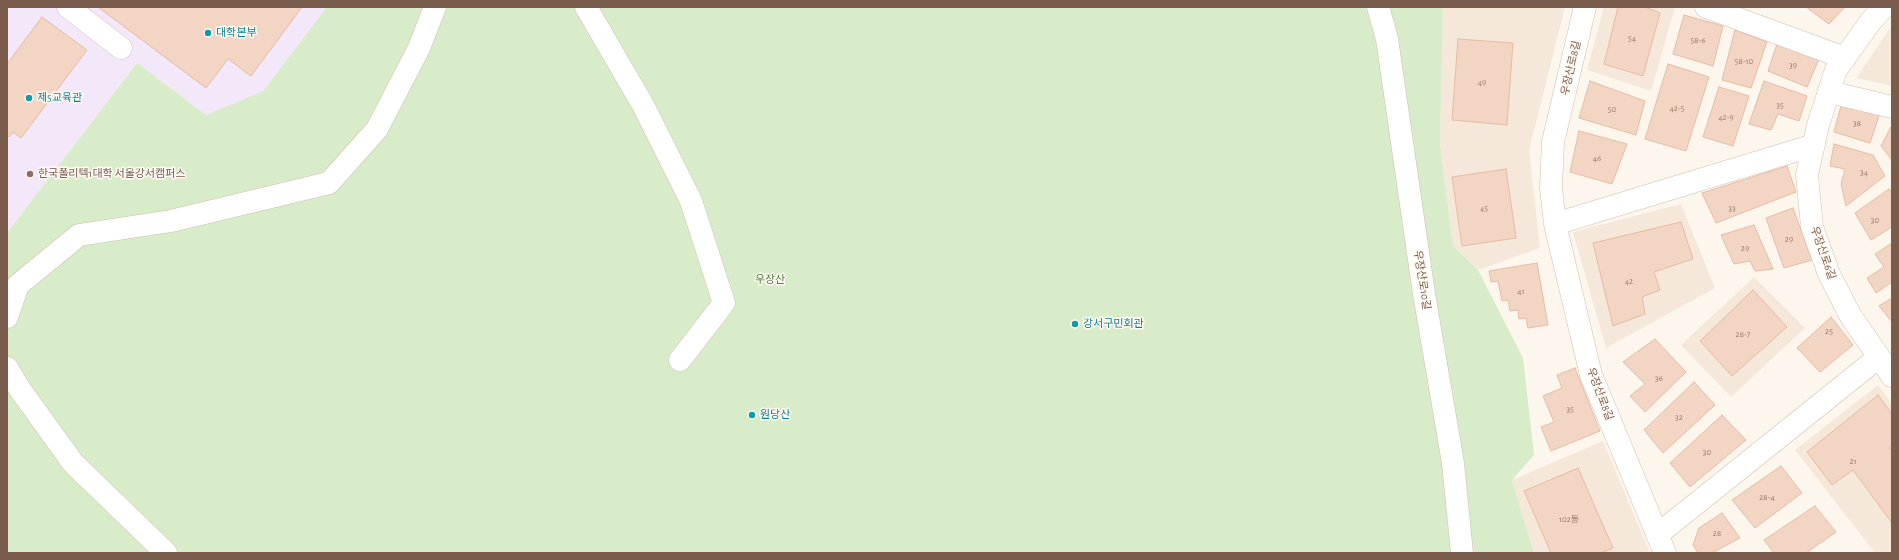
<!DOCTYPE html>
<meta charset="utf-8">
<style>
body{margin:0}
#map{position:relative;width:1899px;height:560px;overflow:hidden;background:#fdf6ec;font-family:"Alegreya Sans",sans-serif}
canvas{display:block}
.frame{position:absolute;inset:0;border:8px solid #7a5c4d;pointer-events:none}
</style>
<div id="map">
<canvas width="1899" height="560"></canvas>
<div class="frame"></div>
</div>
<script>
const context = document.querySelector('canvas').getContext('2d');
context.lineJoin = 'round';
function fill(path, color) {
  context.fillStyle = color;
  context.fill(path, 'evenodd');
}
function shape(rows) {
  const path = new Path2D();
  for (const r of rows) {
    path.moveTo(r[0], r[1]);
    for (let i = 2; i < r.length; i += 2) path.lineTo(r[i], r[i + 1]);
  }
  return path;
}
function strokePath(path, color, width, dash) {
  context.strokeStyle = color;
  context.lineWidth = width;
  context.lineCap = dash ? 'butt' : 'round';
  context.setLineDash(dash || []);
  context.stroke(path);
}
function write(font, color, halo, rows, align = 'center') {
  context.font = font + ' "Alegreya Sans","Noto Sans KR",sans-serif';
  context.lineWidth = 3;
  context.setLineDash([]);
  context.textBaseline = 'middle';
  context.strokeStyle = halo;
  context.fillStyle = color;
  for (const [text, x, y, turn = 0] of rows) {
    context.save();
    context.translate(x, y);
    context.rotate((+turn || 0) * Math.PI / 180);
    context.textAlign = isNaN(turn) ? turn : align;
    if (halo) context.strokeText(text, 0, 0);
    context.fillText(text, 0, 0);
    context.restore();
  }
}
fill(shape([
 [1443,7,1565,7,1529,150,1540,248,1478,270,1453,246,1440,144],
 [1604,7,1675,7,1651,91,1587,70],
 [1892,25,1892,86,1856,78],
 [1681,204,1715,288,1606,348,1573,232],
 [1754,277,1805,328,1731,397,1681,345],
 [1878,385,1892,404,1892,553,1875,553,1795,450],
 [1603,441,1650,553,1534,553,1512,480]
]), '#f5e8da');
fill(shape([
 [7,7,327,7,263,91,206,115,137,63,7,233]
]), '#f3e8fa');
fill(shape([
 [327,7,1443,7,1440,144,1453,246,1478,270,1523,358,1534,455,1512,480,1534,553,7,553,7,233,137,63,206,115,263,91]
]), '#d8ecc9');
const building = shape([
 [98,7,302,7,251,76,228,59,206,88,98,7],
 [1618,7,1645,7,1660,13,1643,76,1604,64,1618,7],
 [1806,7,1845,7,1829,24,1806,7],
 [1684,15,1723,26,1713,66,1673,54,1684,15],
 [42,17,87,50,21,138,13,132,9,137,7,135,7,64,42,17],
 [1735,30,1767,42,1751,88,1722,80,1735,30],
 [1458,39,1513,43,1507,125,1452,120,1458,39],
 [1777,44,1819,59,1807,87,1768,71,1777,44],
 [1668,64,1709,77,1686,151,1645,139,1668,64],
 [1590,81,1645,101,1636,135,1579,118,1590,81],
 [1764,81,1807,96,1799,121,1778,114,1771,130,1749,124,1764,81],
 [1719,87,1749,96,1733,146,1703,137,1719,87],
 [1841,106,1880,113,1870,143,1834,132,1841,106],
 [1892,125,1892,160,1881,146,1892,125],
 [1579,131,1627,144,1612,184,1570,172,1579,131],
 [1834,144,1873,155,1885,176,1846,206,1841,184,1845,169,1830,166,1834,144],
 [1787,166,1796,192,1716,223,1702,193,1787,166],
 [1506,169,1516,238,1462,246,1452,177,1506,169],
 [1889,189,1892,192,1892,227,1871,240,1855,213,1889,189],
 [1793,208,1812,260,1784,268,1766,218,1793,208],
 [1681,222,1693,259,1654,272,1660,290,1642,297,1645,314,1613,326,1593,243,1681,222],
 [1754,225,1773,269,1755,271,1750,261,1734,264,1721,235,1754,225],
 [1892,243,1892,282,1876,293,1867,278,1884,267,1875,254,1892,243],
 [1537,263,1548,325,1528,328,1526,318,1519,319,1518,310,1510,311,1508,300,1502,301,1498,281,1491,282,1489,271,1537,263],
 [1753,290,1787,327,1732,376,1700,341,1753,290],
 [1892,298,1892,322,1879,306,1892,298],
 [1831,317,1853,345,1820,372,1797,348,1831,317],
 [1655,339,1686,372,1645,412,1630,396,1645,384,1623,362,1655,339],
 [1575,368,1600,431,1551,451,1541,427,1554,422,1543,396,1562,388,1557,375,1575,368],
 [1694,382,1715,405,1663,453,1644,430,1694,382],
 [1878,395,1892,414,1892,444,1889,447,1892,451,1892,523,1853,470,1832,485,1807,452,1878,395],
 [1722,415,1746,440,1690,487,1670,463,1722,415],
 [1781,466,1802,493,1755,528,1732,500,1781,466],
 [1578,468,1613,548,1601,553,1551,553,1524,491,1578,468],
 [1815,506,1836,532,1806,553,1774,553,1764,540,1815,506],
 [1722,513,1740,538,1712,553,1698,553,1693,545,1699,528,1722,513]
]);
fill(building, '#f3d5c3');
strokePath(building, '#e6bba3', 1);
const minor = shape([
 [68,7,121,48],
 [586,7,643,105,691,201,724,303,680,360],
 [1378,7,1387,39,1424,294,1453,463,1462,553],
 [1585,7,1553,142,1551,188,1555,224,1591,375,1665,553],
 [1706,7,1845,58],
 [1884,7,1871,21,1836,70,1818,125,1807,175,1812,227,1829,274,1850,315,1892,376],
 [1829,92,1892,107],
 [1555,224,1814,145],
 [7,317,18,285,79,235,171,221,329,183,377,129,419,48,435,7],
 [7,368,19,388,73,463,166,553],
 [1657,535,1879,357]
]);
strokePath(minor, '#d1beb0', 23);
strokePath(minor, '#fff', 22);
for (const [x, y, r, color] of [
 [208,33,4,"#0f9aa8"],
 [29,98,4,"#0f9aa8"],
 [30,174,4,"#8d6e63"],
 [1075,324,4,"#0f9aa8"],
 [752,415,4,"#0f9aa8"]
]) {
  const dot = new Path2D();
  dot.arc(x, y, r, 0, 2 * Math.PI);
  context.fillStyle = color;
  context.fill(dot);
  strokePath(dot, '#fffaf3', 1.5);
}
write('9px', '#987a6a', null, [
 ["54",1632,38],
 ["58-6",1698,40],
 ["58-10",1744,61],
 ["39",1793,65],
 ["49",1482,82],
 ["35",1780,105],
 ["42-5",1677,108],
 ["50",1612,109],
 ["42-9",1726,117],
 ["38",1857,123],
 ["46",1597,158],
 ["34",1864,172],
 ["45",1484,208],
 ["33",1732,208],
 ["30",1875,220],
 ["29",1789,239],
 ["29",1745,248],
 ["42",1629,281],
 ["41",1521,291],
 ["25",1829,331],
 ["28-7",1743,334],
 ["36",1659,378],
 ["35",1570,409],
 ["32",1679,417],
 ["30",1707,452],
 ["21",1853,461],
 ["28-4",1767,497],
 ["102동",1569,519],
 ["28",1717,533]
]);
write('11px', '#0d838f', '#fffaf3', [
 ["대학본부",216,33],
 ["제5교육관",37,98],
 ["강서구민회관",1083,324],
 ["원당산",760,415]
], 'left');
write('11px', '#7a5c4d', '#fffaf3', [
 ["우장산로8길",1571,68,-77],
 ["우장산로6길",1823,253,71],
 ["우장산로10길",1422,280,81],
 ["우장산로8길",1600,394,69]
]);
write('11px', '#785e54', '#fffaf3', [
 ["한국폴리텍1대학 서울강서캠퍼스",38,174]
], 'left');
write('11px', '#537a41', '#fffaf3', [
 ["우장산",770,280]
]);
</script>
